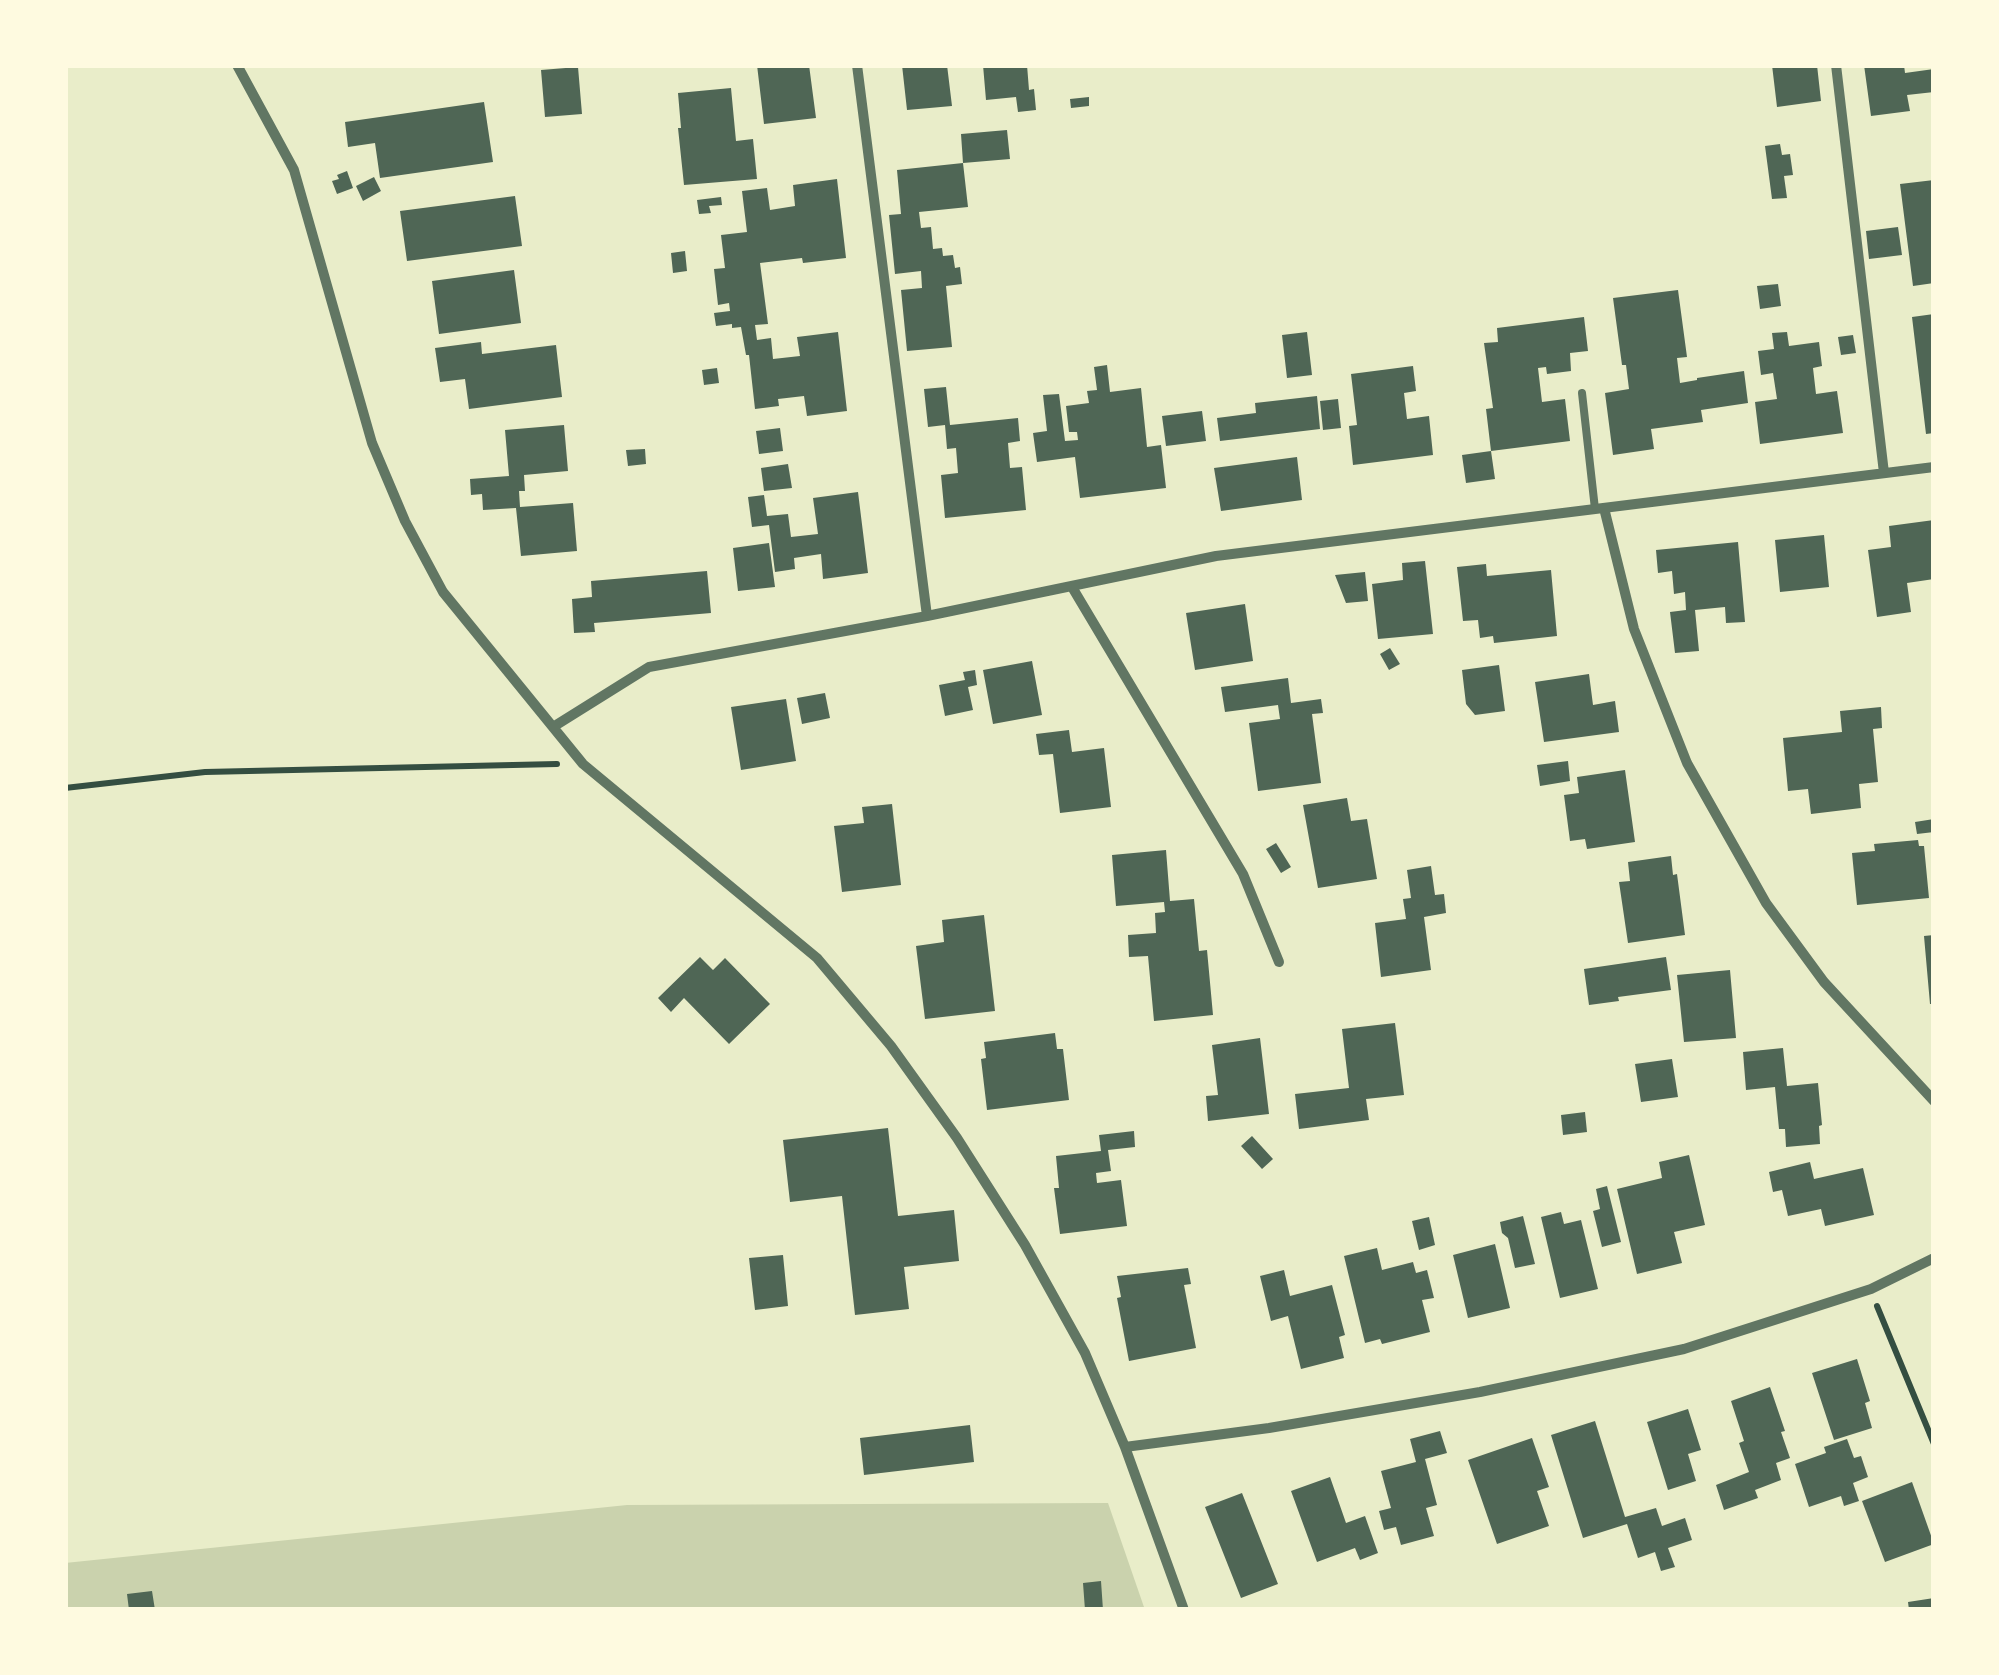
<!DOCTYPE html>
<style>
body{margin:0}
#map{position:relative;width:1999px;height:1675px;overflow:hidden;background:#e9edc9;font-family:Lato,sans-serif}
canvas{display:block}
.frame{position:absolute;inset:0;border:68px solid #fefae0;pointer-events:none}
</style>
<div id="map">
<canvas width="1999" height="1675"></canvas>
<div class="frame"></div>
</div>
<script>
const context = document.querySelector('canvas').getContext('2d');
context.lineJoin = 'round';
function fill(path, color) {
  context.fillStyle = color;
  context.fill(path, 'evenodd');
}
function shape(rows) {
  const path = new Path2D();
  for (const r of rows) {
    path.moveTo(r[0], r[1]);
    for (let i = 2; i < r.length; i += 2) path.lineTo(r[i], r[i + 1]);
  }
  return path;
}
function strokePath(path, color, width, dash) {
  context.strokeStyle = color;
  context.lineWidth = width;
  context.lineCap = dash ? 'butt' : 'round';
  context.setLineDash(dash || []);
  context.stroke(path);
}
fill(shape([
 [1108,1503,1145,1610,65,1610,65,1563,627,1505]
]), '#cad2ad');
fill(shape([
 [757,65,809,65,816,118,764,124],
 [902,65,947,65,952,106,907,110],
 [983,65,1027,65,1029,90,1034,89,1036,110,1018,112,1016,97,986,100],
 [1772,65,1817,65,1821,101,1777,107],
 [1864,65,1904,65,1905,73,1934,69,1934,92,1907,95,1910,111,1871,116],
 [578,67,582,114,545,117,541,70],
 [731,88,736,141,753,139,757,179,684,185,678,128,681,128,678,93],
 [1089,97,1089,106,1071,108,1070,99],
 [484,102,493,162,380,178,375,143,348,147,345,122],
 [1007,130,1010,159,963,163,968,207,919,212,921,228,931,227,933,249,942,248,943,256,953,255,955,268,960,267,962,284,946,286,952,347,907,351,901,290,922,288,921,271,895,274,889,215,901,214,897,170,963,163,961,134],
 [1780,144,1782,155,1790,154,1793,175,1784,176,1787,198,1772,199,1765,146],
 [347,171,353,188,337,194,332,181,339,179,337,175],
 [374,177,381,191,363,201,356,186],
 [837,179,846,258,803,263,802,258,760,263,768,324,755,325,757,340,771,338,773,359,800,356,797,337,838,332,847,411,807,416,804,396,778,399,779,406,755,409,749,355,746,355,741,327,732,328,732,324,716,326,714,313,730,311,729,303,718,305,714,269,725,268,721,235,747,232,742,191,767,188,770,210,795,206,793,185],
 [1934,180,1934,283,1913,286,1900,184],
 [515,196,522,246,407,261,400,211],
 [721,197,722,205,709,206,711,213,699,214,697,200],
 [1898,227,1902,255,1869,259,1866,231],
 [685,251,687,271,673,273,671,253],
 [514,270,521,323,439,334,432,281],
 [1778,284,1781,306,1760,309,1757,286],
 [1678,290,1687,357,1677,358,1680,383,1697,380,1697,378,1744,371,1748,403,1701,410,1703,422,1651,429,1654,449,1613,455,1605,393,1629,389,1626,365,1622,365,1613,298],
 [1934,314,1934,433,1926,434,1912,317],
 [1584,317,1588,351,1570,353,1571,371,1547,374,1546,367,1538,368,1542,402,1565,399,1570,441,1491,451,1495,479,1466,483,1462,455,1491,451,1486,409,1493,408,1484,343,1498,342,1497,328],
 [1307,332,1312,375,1287,378,1282,335],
 [1787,332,1789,346,1819,342,1822,366,1813,368,1816,394,1837,391,1843,433,1760,444,1755,402,1777,399,1773,373,1761,375,1758,351,1774,349,1772,333],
 [1853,335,1856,353,1841,355,1838,337],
 [481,342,482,354,556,345,562,397,469,409,465,379,440,382,435,348],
 [1107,365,1110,392,1141,388,1147,447,1161,445,1166,488,1080,498,1075,457,1037,462,1033,433,1047,431,1043,395,1059,394,1065,441,1078,440,1077,432,1069,432,1066,406,1089,403,1087,391,1097,390,1094,367],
 [1413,366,1416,391,1404,393,1407,419,1429,416,1433,455,1353,465,1349,426,1357,425,1351,374],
 [717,368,719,383,704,385,702,370],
 [946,387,950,425,1018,418,1020,441,1008,443,1010,468,1022,467,1026,510,945,518,941,475,958,473,956,448,947,449,945,425,928,427,924,389],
 [1317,396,1320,429,1220,441,1217,418,1256,413,1255,403],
 [1338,399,1341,428,1323,430,1320,401],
 [1202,411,1206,441,1166,446,1162,416],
 [564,425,568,471,524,475,525,491,519,491,520,507,573,503,577,551,521,556,516,508,483,510,482,494,471,495,470,479,509,476,505,430],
 [780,428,783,451,759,454,756,431],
 [645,449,646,464,628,466,626,450],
 [1297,457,1302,500,1221,511,1214,468],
 [788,464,792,488,764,491,761,468],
 [858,492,868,573,823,579,821,554,794,558,795,569,775,572,769,525,752,527,748,497,764,495,767,516,788,514,791,537,818,534,813,498],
 [1934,520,1934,579,1907,583,1911,612,1877,617,1868,550,1891,547,1889,526],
 [1824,535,1829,587,1780,592,1775,540],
 [1738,542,1745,622,1726,623,1725,607,1695,610,1699,651,1675,653,1670,612,1686,610,1685,592,1674,594,1672,571,1658,573,1656,550],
 [769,543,775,587,738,591,733,548],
 [1425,561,1433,634,1378,639,1372,584,1403,580,1402,563],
 [1486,564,1487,576,1551,570,1557,636,1494,643,1493,636,1480,638,1478,620,1463,621,1457,567],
 [707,571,711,613,594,623,595,632,574,633,572,599,592,597,591,581],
 [1365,572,1368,601,1346,603,1335,575],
 [1245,604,1253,661,1195,670,1186,613],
 [1390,648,1400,664,1389,670,1380,654],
 [1032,661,1042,715,993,724,983,670],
 [1499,665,1505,711,1475,715,1466,704,1462,670],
 [975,670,977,685,968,687,973,710,945,716,939,685,965,680,963,672],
 [1589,674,1593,705,1615,701,1619,732,1544,742,1535,682],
 [1288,678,1291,703,1321,699,1323,713,1312,714,1321,783,1258,791,1249,723,1280,719,1278,705,1225,712,1221,687],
 [825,693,830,718,802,724,797,698],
 [786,699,796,761,741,770,731,707],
 [1881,707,1882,728,1873,729,1878,782,1859,784,1861,808,1811,814,1808,789,1788,791,1783,738,1842,732,1840,711],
 [1069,730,1072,752,1104,748,1111,807,1060,813,1053,754,1039,755,1036,734],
 [1568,761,1570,781,1540,786,1537,765],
 [1625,770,1635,842,1587,849,1585,839,1570,841,1564,795,1579,793,1577,777],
 [1347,798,1351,821,1367,819,1377,879,1318,888,1303,805],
 [892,804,901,885,842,892,834,826,864,823,862,807],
 [1934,819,1934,832,1917,834,1915,822],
 [1918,840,1919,846,1924,846,1929,898,1857,905,1852,853,1875,851,1874,844],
 [1276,843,1291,867,1281,873,1266,849],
 [1166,850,1170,901,1194,899,1199,951,1207,950,1213,1015,1154,1021,1148,956,1129,957,1128,935,1156,933,1155,913,1165,912,1164,902,1116,906,1112,855],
 [1671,856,1673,875,1677,874,1685,935,1628,943,1619,882,1630,881,1628,862],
 [1431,866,1435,895,1444,894,1446,913,1424,917,1431,970,1381,977,1375,923,1406,919,1403,899,1411,898,1407,870],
 [984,915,995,1011,925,1019,916,946,944,942,942,920],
 [1934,935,1934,1004,1930,1004,1924,936],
 [700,957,713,970,725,958,770,1004,729,1044,684,998,671,1012,658,998],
 [1666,957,1671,990,1618,997,1619,1001,1589,1005,1584,969],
 [1730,970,1736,1038,1684,1042,1677,975],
 [1395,1023,1404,1095,1366,1099,1369,1120,1299,1129,1295,1094,1349,1088,1342,1029],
 [1055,1033,1057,1049,1063,1049,1069,1100,987,1110,981,1059,986,1058,984,1042],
 [1260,1038,1269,1114,1208,1121,1206,1096,1218,1095,1212,1045],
 [1783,1048,1787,1086,1818,1083,1822,1125,1819,1126,1820,1144,1786,1147,1785,1129,1779,1129,1775,1087,1746,1090,1743,1052],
 [1672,1059,1678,1097,1641,1102,1635,1064],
 [1585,1112,1587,1132,1563,1135,1561,1115],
 [888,1128,898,1216,954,1210,959,1261,904,1267,909,1309,855,1315,842,1196,790,1202,783,1140],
 [1134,1131,1135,1147,1108,1150,1111,1171,1096,1173,1097,1183,1121,1180,1127,1226,1060,1234,1054,1188,1059,1188,1056,1156,1101,1151,1099,1135],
 [1252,1136,1273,1159,1262,1169,1241,1146],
 [1689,1155,1705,1225,1674,1232,1682,1263,1637,1274,1617,1189,1662,1178,1659,1162],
 [1810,1162,1814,1179,1863,1168,1874,1215,1825,1226,1821,1209,1788,1216,1782,1190,1773,1192,1769,1172],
 [1607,1186,1621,1242,1602,1247,1593,1211,1600,1209,1596,1189],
 [1561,1212,1564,1224,1581,1220,1598,1289,1560,1298,1541,1217],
 [1523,1216,1535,1264,1515,1268,1508,1238,1502,1233,1500,1222],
 [1429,1217,1435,1245,1419,1250,1412,1221],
 [1495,1244,1510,1308,1468,1318,1453,1255],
 [1377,1248,1382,1270,1413,1262,1416,1273,1427,1270,1434,1298,1422,1300,1430,1332,1382,1344,1380,1339,1365,1343,1344,1256],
 [783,1255,788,1306,755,1310,749,1258],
 [1188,1268,1191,1284,1184,1285,1196,1348,1129,1361,1117,1298,1121,1297,1117,1276],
 [1284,1270,1290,1296,1332,1285,1345,1335,1339,1337,1344,1358,1301,1369,1288,1316,1271,1321,1260,1276],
 [1857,1359,1870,1401,1865,1403,1872,1428,1834,1440,1812,1373],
 [1770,1387,1785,1431,1781,1432,1790,1458,1776,1463,1781,1480,1755,1490,1758,1498,1724,1510,1716,1485,1749,1472,1739,1443,1744,1441,1731,1401],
 [1688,1409,1701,1450,1688,1454,1696,1481,1668,1490,1647,1422],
 [1595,1421,1625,1517,1656,1508,1662,1526,1685,1518,1692,1540,1668,1548,1675,1567,1661,1571,1655,1552,1638,1558,1627,1524,1583,1538,1551,1435],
 [970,1425,974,1462,864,1475,860,1438],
 [1440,1431,1447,1453,1425,1459,1437,1505,1426,1508,1434,1536,1401,1545,1396,1527,1384,1530,1379,1511,1391,1508,1381,1471,1416,1462,1410,1439],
 [1532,1438,1549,1487,1537,1491,1549,1526,1497,1544,1468,1460],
 [1847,1439,1854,1458,1861,1456,1868,1477,1853,1483,1859,1501,1844,1506,1841,1496,1809,1507,1795,1464,1826,1453,1824,1447],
 [1330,1477,1346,1523,1365,1516,1378,1553,1360,1560,1355,1548,1317,1562,1291,1491],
 [1912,1482,1934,1544,1885,1562,1862,1501],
 [1242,1493,1278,1584,1241,1598,1205,1507],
 [1101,1581,1103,1610,1085,1610,1083,1583],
 [152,1591,155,1610,129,1610,127,1594],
 [1934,1598,1934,1610,1909,1610,1908,1602]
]), '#4f6655');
strokePath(shape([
 [65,788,205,772,557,764],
 [1877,1306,1934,1444]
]), '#344e41', 6);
strokePath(shape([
 [1582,393,1595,509]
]), '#617663', 8);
strokePath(shape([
 [237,65,294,170,372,443,405,521,443,592,583,764,817,958,891,1046,957,1138,1025,1245,1085,1353,1125,1447,1184,1610],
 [857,65,927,616],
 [1836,65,1884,473],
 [1604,508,1634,629,1687,763,1766,903,1824,982,1934,1101],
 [1072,587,1243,874,1279,962],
 [553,727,649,667,927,616,1216,556,1934,467],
 [1125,1447,1269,1428,1480,1392,1684,1349,1871,1289,1934,1258]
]), '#617663', 10);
</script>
